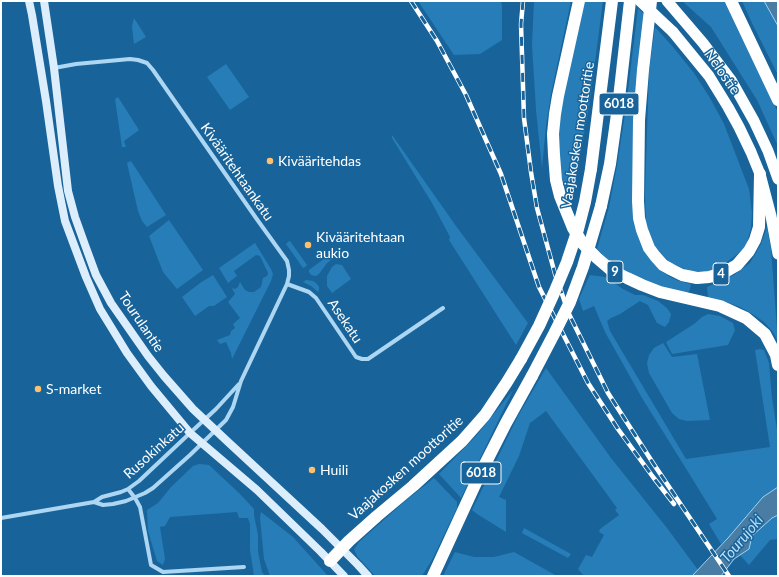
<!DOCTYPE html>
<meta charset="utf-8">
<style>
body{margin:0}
#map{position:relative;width:779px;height:577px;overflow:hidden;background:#18649a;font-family:Lato,sans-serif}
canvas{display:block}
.frame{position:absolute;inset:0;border:2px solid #fff;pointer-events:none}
</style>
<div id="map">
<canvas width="779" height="577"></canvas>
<div class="frame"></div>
</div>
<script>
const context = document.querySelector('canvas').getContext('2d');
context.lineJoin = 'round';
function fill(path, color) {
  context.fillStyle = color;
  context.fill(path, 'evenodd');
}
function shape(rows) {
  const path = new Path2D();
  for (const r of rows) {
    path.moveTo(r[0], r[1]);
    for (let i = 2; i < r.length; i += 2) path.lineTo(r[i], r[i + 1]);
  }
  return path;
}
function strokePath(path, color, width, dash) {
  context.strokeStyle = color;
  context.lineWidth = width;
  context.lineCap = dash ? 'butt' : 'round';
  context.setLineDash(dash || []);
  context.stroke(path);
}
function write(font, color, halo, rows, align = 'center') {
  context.font = font + ' Lato,sans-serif';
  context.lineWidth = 3;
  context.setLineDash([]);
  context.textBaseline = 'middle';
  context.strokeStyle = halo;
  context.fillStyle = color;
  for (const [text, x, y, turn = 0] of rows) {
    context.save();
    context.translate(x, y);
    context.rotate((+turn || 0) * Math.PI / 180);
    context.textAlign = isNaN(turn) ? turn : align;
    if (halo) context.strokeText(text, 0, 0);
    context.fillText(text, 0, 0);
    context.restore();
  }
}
fill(shape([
 [418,1,501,1,502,6,502,40,480,54,454,55],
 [534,1,571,1,551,94,546,126,542,168,536,110,532,45],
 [584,1,603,1,590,100,578,169,570,201,560,172,559,136,561,99],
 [682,1,726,1,764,81,778,113,778,146,757,100,711,27],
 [742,1,778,1,778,75,751,21],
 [638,8,646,16,640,69,644,251,660,270,670,277,679,281,691,284,690,289,688,293,661,287,643,280,613,265,597,249,609,207,617,166,626,107],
 [134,18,146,37,134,44,132,26],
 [655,27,673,47,694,73,710,98,724,124,749,189,752,213,751,228,746,246,735,256,720,267,709,271,690,271,670,263,652,243,646,224,645,194,649,71],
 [226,64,249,97,230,110,207,77],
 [118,97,139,130,124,141,126,147,122,147,115,99],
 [392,135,456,226,528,323,516,345,449,240,450,237,432,203,392,138],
 [131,161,166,215,147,227,142,221,138,211,127,163],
 [169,220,203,270,177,289,163,272,149,236],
 [767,227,771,249,778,342,773,332,764,322,754,315,740,307,726,302,708,298,707,287,734,275,750,263,761,244],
 [290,241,307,265,305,267,303,268,286,244,288,242],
 [255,243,271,269,273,274,271,281,232,359,231,353,226,342,220,344,217,340,230,335,231,331,235,328,233,324,240,318,228,302,235,294,232,288,235,289,238,287,240,282,245,290,249,292,254,292,261,287,263,278,267,276,268,273,260,256,256,255,234,271,237,276,228,283,219,268],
 [332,253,335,257,327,263,319,274,316,276,311,275,309,272,309,270],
 [336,264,342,265,351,279,332,293,327,286,327,276,332,267],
 [213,275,227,297,214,306,209,306,195,316,182,297,200,283],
 [590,275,605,277,623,289,635,295,643,295,658,301,667,308,671,314,669,322,665,327,657,323,648,305,640,301,620,314,611,318,607,321,610,331,686,459,770,447,755,350,760,349,764,350,769,363,772,398,778,436,778,487,763,497,728,538,721,544,709,524,717,519,690,475,642,398,605,332,594,306,583,311,579,299,587,281],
 [306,280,313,281,316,283,319,287,319,290,318,292,311,286,303,282],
 [708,314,720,316,733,323,735,330,728,345,672,354,666,342,694,324,702,317],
 [663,343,672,357,697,354,710,420,687,421,679,419,672,413,649,373,647,363,649,355,654,348],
 [546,368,611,458,667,528,698,570,692,576,584,576,578,569,586,555,592,557,604,535,599,532,600,529,619,515,615,510,617,508,546,411,530,423,519,456,499,497,506,500,506,532,477,514,472,510,518,416],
 [513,390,461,498,439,474,476,436],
 [199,464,209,465,239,493,254,509,254,515,258,535,258,552,262,572,265,576,254,576,250,550,250,524,248,518,239,518,237,512,170,517,165,526,160,527,165,559,163,565,157,561,148,531,147,510,158,503,171,487,193,466],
 [434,478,457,502,457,508,432,560,422,576,375,576,357,556,354,549,359,542,404,502],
 [261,512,293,537,328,576,270,576,264,559,260,518],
 [778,515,778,539,770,540,749,565,740,555,749,549,752,536,772,518],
 [524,528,571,554,568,558,522,533],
 [455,552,474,557,494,557,514,552,557,576,443,576]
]), '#277db7');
const water = shape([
 [764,1,778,1,778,26,764,1],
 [778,487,778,515,772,518,752,536,749,549,734,559,721,576,692,576,728,538,763,497,778,487]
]);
fill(water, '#497da3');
strokePath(water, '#a0d3f4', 1);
strokePath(shape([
 [54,68,76,64,130,59,138,60,147,63,153,70,256,218,287,261,289,270,289,276,287,284,241,381,233,407,226,420,190,455,153,488,145,493,126,501,113,504,103,505,94,502],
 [287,284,309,292,316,298,356,357,362,359,368,359,443,308],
 [128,489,135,498,140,507,151,565,163,572,244,567],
 [1,518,94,502,102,497,121,492,128,489,139,481,190,433,216,409,239,384]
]), '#add6f2', 4);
strokePath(shape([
 [29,1,32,15,46,101,58,186,65,221,86,277,100,309,127,353,151,386,190,433,257,490,321,552,344,576],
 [44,1,54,68,68,191,75,217,85,245,96,275,111,303,148,356,164,376,193,409,227,441,322,529,358,565,368,576]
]), '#dceefc', 8);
strokePath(shape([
 [667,1,703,43,731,80,754,121,768,151,778,179],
 [673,32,709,76,728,107,739,127,751,152,760,174,771,216,778,254]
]), '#fcfeff', 11);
strokePath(shape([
 [579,1,558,96,555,114,553,134,554,155,556,180,560,196,573,228,583,244,597,258,611,270,627,278,642,285,660,292,720,306,746,318,765,334,776,355,778,365],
 [651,1,643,70,639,120,638,201,639,218,642,230,649,248,655,256,663,265,672,270,682,275,697,278,709,277,723,273,737,265,749,251,755,240,759,227,760,174],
 [731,1,778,100],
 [591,169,612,1],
 [601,206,610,164,618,107,630,1],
 [330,561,349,541,377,516,413,486,462,441,485,415,507,382,521,359],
 [433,576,479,476,506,423,532,376]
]), '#fff', 12);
const rail = shape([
 [411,1,437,41,466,95,501,174,539,287,588,383,618,429,653,477,674,504],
 [523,1,521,24,524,118,531,172,537,208,555,274,569,314,608,393,653,463,704,539,729,576]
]);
strokePath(rail, '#fff', 4.5);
strokePath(rail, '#18649a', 3, [9]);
strokePath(shape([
 [640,1,673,32]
]), '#fcfeff', 11);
strokePath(shape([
 [521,359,539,326,554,293,567,262,578,229,585,202,591,169],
 [532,376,554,334,570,302,583,267,601,206]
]), '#fff', 12);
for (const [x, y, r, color] of [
 [270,161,4,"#ffc06e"],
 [308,245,4,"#ffc06e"],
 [38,389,4,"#ffc06e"],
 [312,470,4,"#ffc06e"]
]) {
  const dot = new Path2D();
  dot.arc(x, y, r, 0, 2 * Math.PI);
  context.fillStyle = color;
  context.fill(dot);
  strokePath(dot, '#18649a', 1.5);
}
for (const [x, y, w] of [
 [619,104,40],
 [615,272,16],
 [721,274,16],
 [481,473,40]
]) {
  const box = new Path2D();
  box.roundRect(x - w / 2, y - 11, w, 22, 3);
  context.fillStyle = '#18649a';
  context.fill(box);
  strokePath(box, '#fff', 1);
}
write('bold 13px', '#fff', null, [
 ["6018",619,104],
 ["9",615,272],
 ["4",721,274],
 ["6018",481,473]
]);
write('14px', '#fff', '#18649a', [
 ["Nelostie",722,72,55],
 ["Vaajakosken moottoritie",578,135,-81],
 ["Kivääritehtaankatu",237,172,55],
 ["Asekatu",345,321,56],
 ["Tourulantie",141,322,56],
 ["Rusokinkatu",154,451,-42],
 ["Vaajakosken moottoritie",406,468,-42]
]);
write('14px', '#fff', '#18649a', [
 ["Kivääritehdas",278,161],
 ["Kivääritehtaan",316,237],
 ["aukio",316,253],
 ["S-market",46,389],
 ["Huili",320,470]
], 'left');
write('italic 15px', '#badff8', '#18649a', [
 ["Tourujoki",742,539,-50]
]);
</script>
